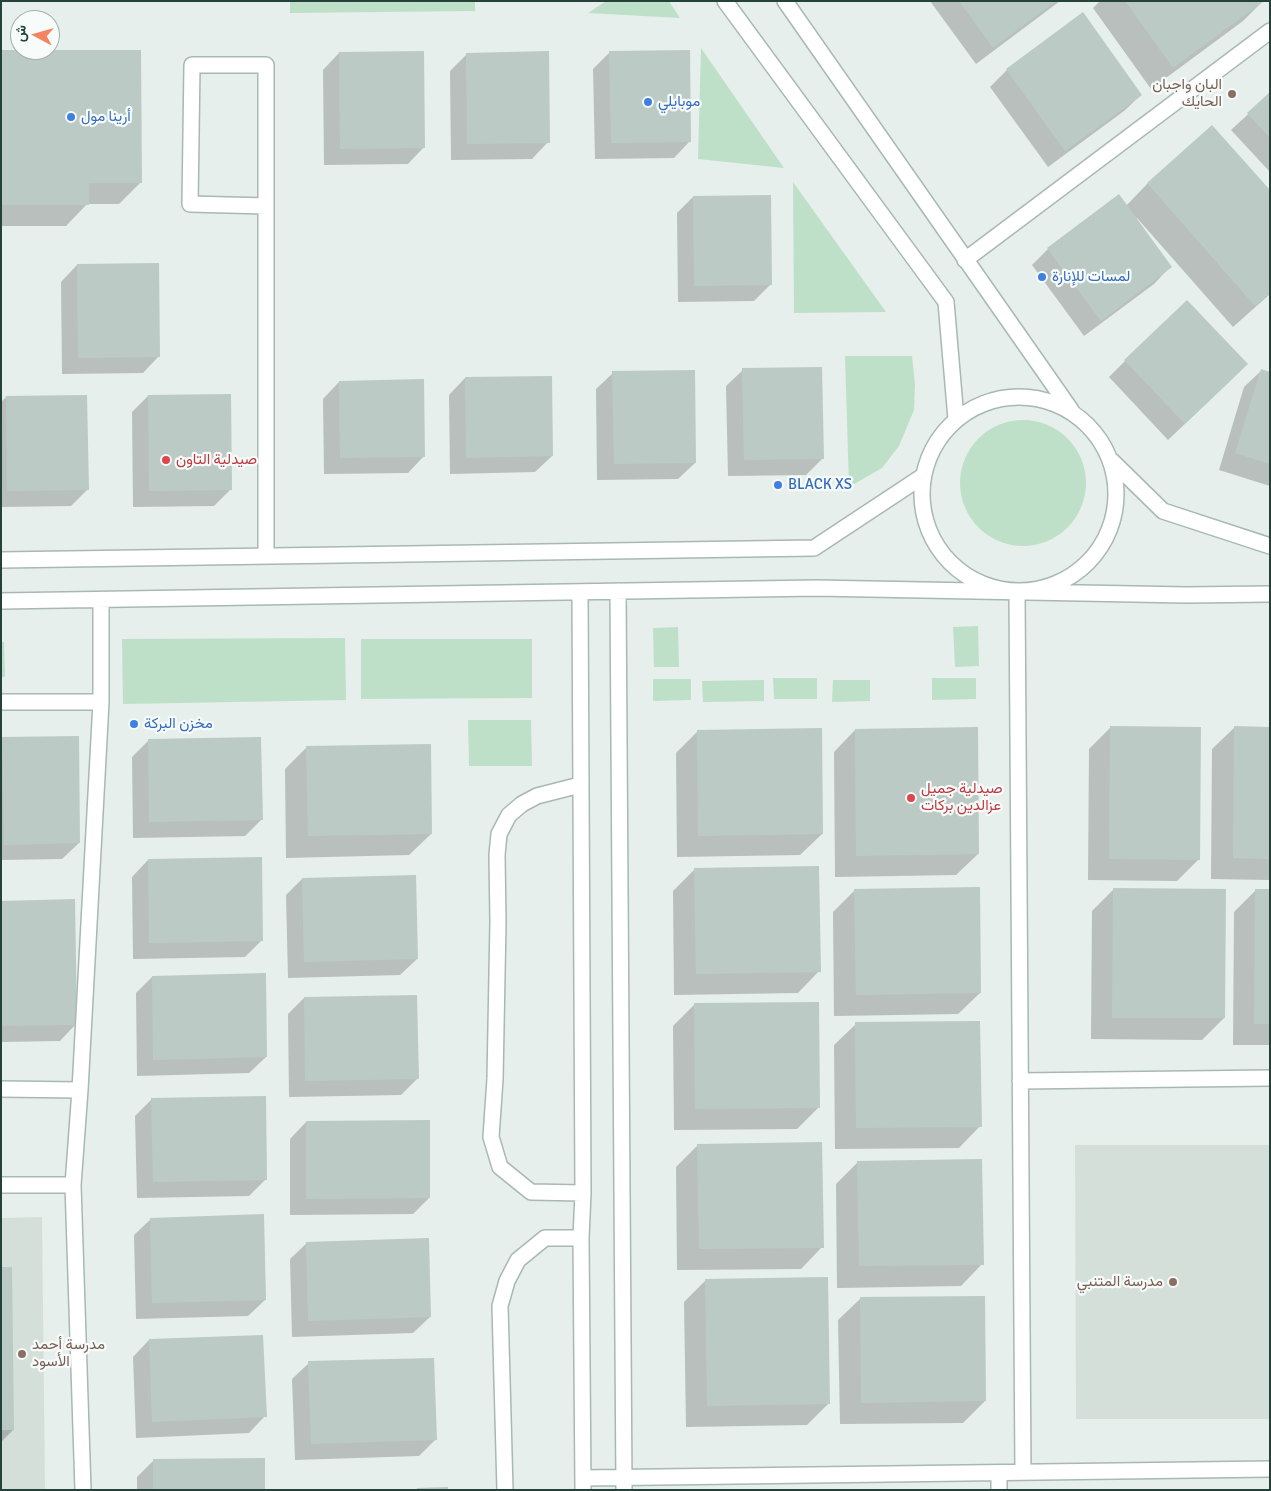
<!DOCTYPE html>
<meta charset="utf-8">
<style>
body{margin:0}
#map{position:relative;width:1271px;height:1491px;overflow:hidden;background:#e6efeb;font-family:Signika,Vazirmatn,sans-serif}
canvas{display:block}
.frame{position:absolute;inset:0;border:2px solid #24423a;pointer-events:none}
.north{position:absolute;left:10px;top:10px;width:50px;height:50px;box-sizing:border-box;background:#f7fbf9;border:1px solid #a3b1ad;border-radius:50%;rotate:276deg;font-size:14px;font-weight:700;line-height:20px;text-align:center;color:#24423a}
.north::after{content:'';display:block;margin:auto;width:18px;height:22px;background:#f4845f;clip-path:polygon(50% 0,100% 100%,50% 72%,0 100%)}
</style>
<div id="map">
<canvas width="1271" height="1491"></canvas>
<div class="frame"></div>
<div class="north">ش</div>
</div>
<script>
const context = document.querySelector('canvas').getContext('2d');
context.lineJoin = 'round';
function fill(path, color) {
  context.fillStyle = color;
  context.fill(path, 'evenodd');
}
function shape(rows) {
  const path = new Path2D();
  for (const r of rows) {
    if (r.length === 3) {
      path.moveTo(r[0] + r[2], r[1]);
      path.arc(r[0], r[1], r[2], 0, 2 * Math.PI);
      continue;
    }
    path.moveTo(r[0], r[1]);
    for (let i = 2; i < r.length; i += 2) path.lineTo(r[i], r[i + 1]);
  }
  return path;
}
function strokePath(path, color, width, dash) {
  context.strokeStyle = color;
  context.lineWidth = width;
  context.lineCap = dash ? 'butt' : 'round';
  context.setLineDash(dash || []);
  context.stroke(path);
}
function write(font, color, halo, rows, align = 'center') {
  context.font = font + ' Signika,Vazirmatn,sans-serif';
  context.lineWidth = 4.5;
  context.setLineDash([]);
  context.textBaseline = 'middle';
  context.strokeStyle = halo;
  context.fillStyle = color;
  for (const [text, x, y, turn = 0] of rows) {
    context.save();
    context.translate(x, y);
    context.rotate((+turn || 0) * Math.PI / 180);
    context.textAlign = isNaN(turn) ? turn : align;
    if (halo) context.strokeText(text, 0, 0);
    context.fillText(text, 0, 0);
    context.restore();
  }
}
fill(shape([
 [1075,1145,1270,1145,1270,1419,1076,1419],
 [42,1217,45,1490,1,1490,1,1218]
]), '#d4dfda');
fill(shape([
 [290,1,475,1,475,11,290,13],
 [606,1,669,1,680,18,588,13],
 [701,48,784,168,698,159],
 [793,182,886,312,794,313],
 [845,356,912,356,915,384,914,410,899,446,882,468,849,487],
 [1023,483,63],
 [978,626,979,666,955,667,953,627],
 [678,627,679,667,654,667,653,628],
 [345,638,346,700,123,704,122,639],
 [361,639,532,639,532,698,361,699],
 [1,642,4,642,5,677,1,677],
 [773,678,817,678,817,699,774,699],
 [932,678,976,678,976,699,932,700],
 [653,679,691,679,691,700,653,701],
 [764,680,764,701,703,702,702,681],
 [833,680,870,680,870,701,832,702],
 [468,720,531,720,532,766,469,766]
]), '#bfe0c8');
fill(shape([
 [930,1,1060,1,976,64],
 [1100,1,1263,1,1243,21,1151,89,1093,8],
 [1083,14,1141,95,1124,111,1048,167,990,87,1007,70],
 [1,51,140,183,119,204,87,204,66,226,1,226],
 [610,52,690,141,674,158,595,159,593,69],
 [339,53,424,147,408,164,324,165,323,70],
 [467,54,548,142,532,159,451,160,450,71],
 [1270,94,1270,172,1231,130],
 [1212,127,1270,192,1270,294,1233,327,1137,218,1135,219,1170,267,1154,284,1084,336,1032,265,1048,249,1126,206,1147,184],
 [693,197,771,284,754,301,678,302,677,213],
 [77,265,159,356,143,373,62,374,61,282],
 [1125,361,1230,381,1168,440,1109,377],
 [743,370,822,459,806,475,728,476,726,386],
 [1261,371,1270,373,1270,486,1219,470,1244,387],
 [613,373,695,463,678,479,597,480,596,389],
 [465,378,552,456,535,472,450,474,449,395],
 [339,382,424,456,408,473,324,474,323,399],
 [148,396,231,489,214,506,133,507,132,412],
 [6,397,87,490,71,506,1,507,1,402],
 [1111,727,1199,859,1177,881,1088,880,1089,749],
 [1234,728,1270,728,1270,880,1211,879,1212,749],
 [855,730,978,854,956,875,835,877,834,752],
 [697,732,822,834,800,855,677,857,676,753],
 [3,739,79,843,62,859,1,860,1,740],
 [149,740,261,820,245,836,133,838,132,757],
 [307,747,431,834,409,855,286,858,285,769],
 [148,860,262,940,245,957,133,959,132,877],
 [695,869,819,971,798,993,674,995,673,891],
 [302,879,417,959,400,975,288,978,286,895],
 [1114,889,1224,1018,1202,1040,1091,1039,1092,911],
 [855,890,980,993,958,1014,834,1016,833,912],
 [1256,890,1270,891,1270,1045,1233,1045,1234,912],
 [1,902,76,1024,60,1041,1,1042],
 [152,977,266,1057,249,1073,137,1076,136,993],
 [304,998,418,1078,401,1095,289,1097,288,1014],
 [694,1005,819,1107,797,1129,674,1130,673,1026],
 [856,1024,980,1126,959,1148,835,1149,834,1045],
 [152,1099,266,1179,249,1196,137,1198,135,1116],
 [306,1122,429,1198,413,1214,290,1215,290,1139],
 [698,1145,822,1247,801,1269,677,1270,676,1167],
 [858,1162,982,1264,961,1286,837,1288,836,1184],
 [151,1219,265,1300,248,1316,136,1319,134,1235],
 [307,1243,430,1317,413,1333,292,1337,290,1259],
 [1,1269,13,1430,1,1442],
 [706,1280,828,1404,807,1425,686,1427,684,1302],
 [860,1299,985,1401,963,1423,840,1424,838,1320],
 [149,1340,265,1416,249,1433,136,1438,133,1357],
 [309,1363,435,1440,419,1456,295,1460,292,1379],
 [154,1460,264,1490,137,1490,137,1477]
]), '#0003');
fill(shape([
 [959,1,1056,1,993,48],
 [1125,1,1264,1,1173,68],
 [1083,12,1142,95,1065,151,1006,69],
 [1,50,141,50,142,183,89,183,89,205,1,205],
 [690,50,691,142,611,143,609,51],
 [424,51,425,148,340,149,339,52],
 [549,51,550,143,467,144,466,53],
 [1270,92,1270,138,1247,113],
 [1212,125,1270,190,1270,293,1255,306,1147,183],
 [1119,194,1172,267,1101,321,1047,248],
 [771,195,772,285,694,286,693,196],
 [159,263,160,357,78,358,77,264],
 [1187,300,1248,364,1185,424,1124,360],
 [822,367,824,459,744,460,742,368],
 [1261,369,1270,372,1270,464,1235,453],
 [695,370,696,463,614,464,612,371],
 [552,376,553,456,466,458,465,377],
 [424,379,425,457,340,458,339,381],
 [231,394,232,490,149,491,148,395],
 [87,395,89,490,7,491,6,396],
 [1110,726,1201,727,1200,860,1109,859],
 [1234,726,1270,727,1270,859,1233,858],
 [978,727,979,854,856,856,855,729],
 [822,728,823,834,698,836,697,730],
 [79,736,80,843,4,845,2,737],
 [261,737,263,820,149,822,148,739],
 [431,744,432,834,308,836,306,746],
 [262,857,263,941,149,943,148,859],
 [819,866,821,972,696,974,694,868],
 [416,875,418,959,304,962,302,878],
 [980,887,981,993,856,995,854,889],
 [1113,888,1226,889,1225,1018,1112,1018],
 [1255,889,1270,889,1270,1024,1254,1024],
 [75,899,77,1025,1,1026,1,901],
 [266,973,267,1057,153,1060,152,976],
 [417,995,419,1079,305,1081,304,997],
 [819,1002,820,1108,695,1109,694,1003],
 [980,1021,982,1127,856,1128,855,1022],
 [266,1096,267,1180,153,1182,151,1098],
 [430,1120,430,1198,306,1199,306,1121],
 [822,1142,824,1248,699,1249,697,1144],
 [982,1159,984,1265,859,1266,857,1161],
 [264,1214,266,1300,152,1303,150,1218],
 [429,1238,431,1317,308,1321,306,1242],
 [1,1267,12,1267,14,1430,1,1430],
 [828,1277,830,1404,707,1406,705,1279],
 [985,1296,986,1401,861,1403,860,1297],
 [263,1335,267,1417,152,1422,149,1339],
 [434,1358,437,1440,311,1444,308,1361],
 [265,1458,265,1490,153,1490,153,1459],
 [448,1487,448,1490,417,1490,417,1488]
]), '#bbcac4');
const minor = shape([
 [725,1,946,302,956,419],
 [785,1,1071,410],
 [266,206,190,204,192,65,266,65,266,556],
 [965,260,1270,31],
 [1019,494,97],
 [1112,461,1163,511,1270,546],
 [1,560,814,548,923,476],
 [618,591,624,1490],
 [580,592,583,1193,581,1238,583,1490],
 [1017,592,1023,1472],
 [1,601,816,588,1186,595,1270,594],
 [1,702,101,702],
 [580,785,537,796,522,804,509,815,499,834,497,855,498,922,495,1079,491,1137,500,1167,531,1192,583,1193],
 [1020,1081,1270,1078],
 [1,1089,80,1090],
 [1,1185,73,1185],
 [999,1473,999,1490],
 [583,1478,1270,1469],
 [83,1490,73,1185,80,1090,101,702,101,600],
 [505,1490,500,1306,507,1281,518,1260,545,1238,581,1238]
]);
strokePath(minor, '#a8b8b2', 18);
strokePath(minor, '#fff', 15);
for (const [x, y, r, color] of [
 [1232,94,5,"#8d6e63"],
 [648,102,5,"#3f7fe0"],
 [71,117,5,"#3f7fe0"],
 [1042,277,5,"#3f7fe0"],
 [166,460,5,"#e0444e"],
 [778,485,5,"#3f7fe0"],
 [134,724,5,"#3f7fe0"],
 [911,798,5,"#e0444e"],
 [1173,1282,5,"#8d6e63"],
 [22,1354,5,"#8d6e63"]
]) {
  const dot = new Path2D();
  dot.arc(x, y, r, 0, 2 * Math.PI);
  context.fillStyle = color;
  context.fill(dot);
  strokePath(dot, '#f7fbf9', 2);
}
write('15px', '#785e54', '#f7fbf9', [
 ["البان واجبان",1222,85],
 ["الحايك",1222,102],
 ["مدرسة المتنبي",1163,1282],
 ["مدرسة أحمد",32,1345,"left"],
 ["الأسود",32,1362,"left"]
], 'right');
write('15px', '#366cbe', '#f7fbf9', [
 ["موبايلي",658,102],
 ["أرينا مول",81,117],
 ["لمسات للإنارة",1052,277],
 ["BLACK XS",788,485],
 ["مخزن البركة",144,724]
], 'left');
write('15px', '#be3a42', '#f7fbf9', [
 ["صيدلية التاون",176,460],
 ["صيدلية جميل",921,789],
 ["عزالدين بركات",921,806]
], 'left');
</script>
